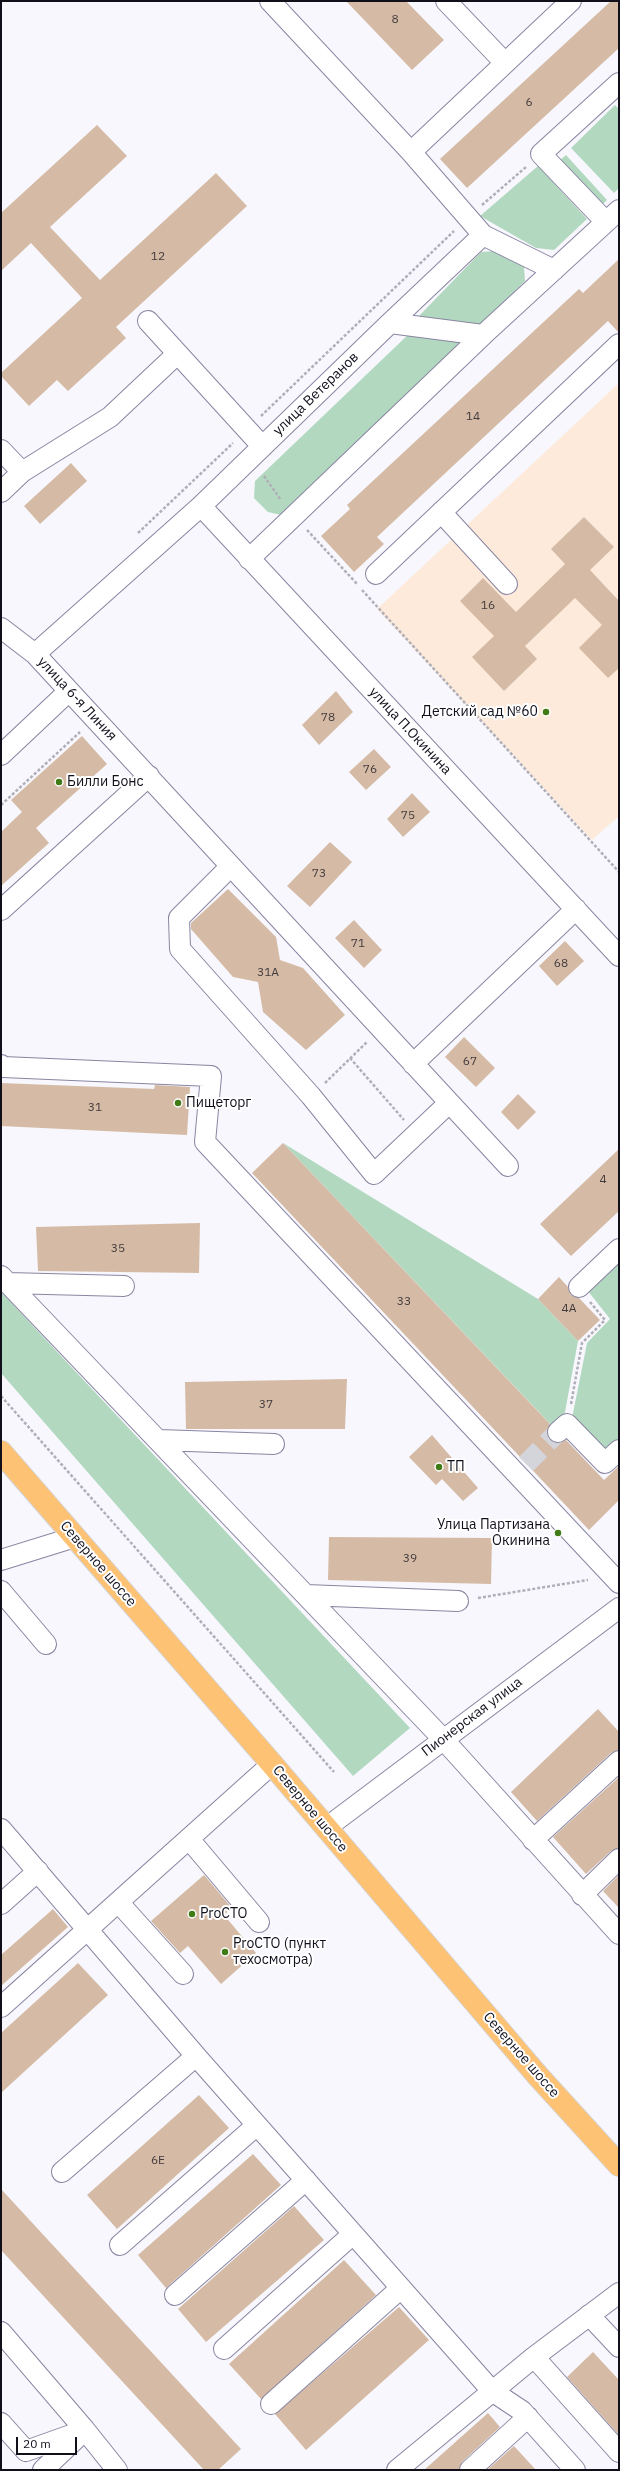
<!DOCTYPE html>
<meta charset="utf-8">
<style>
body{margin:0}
#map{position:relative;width:620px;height:2471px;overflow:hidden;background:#f7f7fd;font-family:"IBM Plex Sans",sans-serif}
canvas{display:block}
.frame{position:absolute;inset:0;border:2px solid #110f1a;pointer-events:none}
.scale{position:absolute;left:16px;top:2437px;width:61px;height:18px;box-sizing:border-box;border:2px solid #110f1a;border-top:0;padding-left:5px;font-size:12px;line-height:14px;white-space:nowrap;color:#110f1a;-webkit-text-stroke:3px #fff;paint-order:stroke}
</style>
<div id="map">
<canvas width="620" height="2471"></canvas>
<div class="frame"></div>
<div class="scale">20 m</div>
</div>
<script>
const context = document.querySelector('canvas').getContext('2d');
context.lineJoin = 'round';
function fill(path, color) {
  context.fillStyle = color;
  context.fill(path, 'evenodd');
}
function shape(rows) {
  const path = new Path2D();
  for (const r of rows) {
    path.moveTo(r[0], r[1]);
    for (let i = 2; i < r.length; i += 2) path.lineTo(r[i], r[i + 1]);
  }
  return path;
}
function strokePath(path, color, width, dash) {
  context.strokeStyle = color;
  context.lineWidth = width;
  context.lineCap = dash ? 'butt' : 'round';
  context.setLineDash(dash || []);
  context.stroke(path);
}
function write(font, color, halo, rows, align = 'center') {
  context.font = font + ' "IBM Plex Sans",sans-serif';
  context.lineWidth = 4;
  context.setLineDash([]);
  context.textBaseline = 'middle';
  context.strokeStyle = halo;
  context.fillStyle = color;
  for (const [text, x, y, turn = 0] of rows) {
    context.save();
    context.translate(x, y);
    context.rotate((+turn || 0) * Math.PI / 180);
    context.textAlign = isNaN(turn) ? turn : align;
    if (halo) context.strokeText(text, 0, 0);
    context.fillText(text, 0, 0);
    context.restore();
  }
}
fill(shape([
 [619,383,619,816,592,840,377,609]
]), '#fdeada');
fill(shape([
 [615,105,619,109,619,188,614,193,571,148],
 [566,155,607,200,601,206,559,161],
 [538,166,587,219,554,250,536,248,480,216],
 [495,251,511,256,524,267,525,281,480,326,418,317,481,252],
 [411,332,469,341,286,516,268,512,254,498,255,481],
 [283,1143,538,1299,578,1341,563,1423,556,1430],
 [619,1253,619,1446,605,1459,571,1423,587,1343,610,1319,584,1286],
 [1,1292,410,1728,353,1776,1,1373]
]), '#b2d9c0');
fill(shape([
 [346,1,406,1,444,40,412,70],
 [611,1,619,1,619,48,467,188,440,159],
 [97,125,127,156,50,227,100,280,216,173,247,206,116,327,126,338,68,391,57,380,29,406,1,376,1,373,82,298,31,243,1,271,1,213],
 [619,259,619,333,608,321,377,537,384,544,354,572,321,536,350,509,347,505,579,289,583,293],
 [71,463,87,481,40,524,24,506],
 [584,517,614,547,590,570,619,601,619,668,608,678,579,648,602,625,575,598,525,646,537,659,504,691,472,657,494,636,460,601,483,578,516,612,565,564,551,549],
 [336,691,353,712,319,745,302,725],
 [82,736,107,764,36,828,49,843,1,886,1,832,22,812,11,800],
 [374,749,391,767,366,790,349,772],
 [412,793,430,812,403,837,387,819],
 [330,842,352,862,310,907,287,886],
 [228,889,276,937,280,960,303,968,345,1015,306,1050,263,1012,258,982,233,977,191,929,191,923],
 [354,920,382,950,364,968,335,938],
 [565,941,584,961,557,986,539,966],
 [464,1037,495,1068,476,1087,445,1057],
 [1,1083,154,1089,155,1085,190,1087,187,1135,1,1126],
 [518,1094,536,1112,518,1130,501,1112],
 [283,1143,550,1424,547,1434,550,1440,560,1443,566,1440,604,1480,619,1466,619,1500,589,1530,252,1173],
 [619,1149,619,1211,571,1256,540,1224],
 [200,1223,199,1273,38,1271,36,1227],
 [559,1277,568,1287,571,1295,579,1298,600,1320,578,1341,538,1299],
 [347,1379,345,1429,186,1429,185,1382],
 [432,1435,478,1488,463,1501,442,1479,436,1485,409,1457],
 [329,1537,492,1538,491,1584,328,1580],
 [598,1709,619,1732,619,1750,611,1753,537,1821,511,1792],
 [619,1777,619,1848,611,1851,586,1874,553,1837],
 [204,1875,232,1908,224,1915,256,1953,221,1984,188,1946,180,1953,151,1921],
 [619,1875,619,1908,603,1891],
 [53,1909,68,1927,1,1986,1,1955],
 [78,1963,108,1995,1,2093,1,2033],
 [199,2095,229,2128,117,2229,87,2195],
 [253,2154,281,2185,166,2288,138,2255],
 [1,2189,241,2449,218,2470,204,2470,1,2250],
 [294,2206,324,2240,206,2342,178,2309],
 [344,2260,376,2295,261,2399,229,2364],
 [399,2307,429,2340,306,2450,275,2414],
 [593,2352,619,2380,619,2435,567,2377],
 [488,2413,500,2427,462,2462,459,2470,424,2470],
 [514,2446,536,2470,487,2470]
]), '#d5bba5');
strokePath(shape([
 [526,1464,558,1432]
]), '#d4d4db', 20, [20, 10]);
const minor = shape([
 [270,1,411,152],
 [446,1,505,63],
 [606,222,541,154,619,83],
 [554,270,483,235,411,152,571,1],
 [148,321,262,446],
 [390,323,483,235],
 [1,450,22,472],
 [1,492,22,472,110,417,177,354],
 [201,506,619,956],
 [441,512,507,584],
 [249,559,483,335],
 [376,574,619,344],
 [1,628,35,654,508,1166],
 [35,654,201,506,390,323,483,335,619,210],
 [1,755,69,691],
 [231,866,179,918,180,949,311,1096,374,1174,449,1103],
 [1,910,149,776],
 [413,1064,576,909],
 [1,1065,3,1067,211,1076,205,1142,619,1583],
 [1,1276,443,1739,619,1934],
 [8,1283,124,1286],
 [579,1287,619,1249],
 [558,1432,567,1424,605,1463,619,1450],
 [159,1440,274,1444],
 [1,1560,75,1537],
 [1,1591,46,1644],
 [306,1595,458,1601],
 [326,1828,619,1608],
 [1,1829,196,2056],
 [189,1839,259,1922],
 [533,1840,619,1761],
 [582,1895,619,1859],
 [119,1903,183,1974],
 [1,1904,38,1871],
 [1,2007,272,1764],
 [62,2172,196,2056,492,2391,522,2411,575,2470],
 [120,2245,257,2125],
 [175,2295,306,2180],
 [589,2315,619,2347],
 [1,2332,85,2430,43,2470],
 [224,2349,353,2234],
 [534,2357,619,2452],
 [271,2404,401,2288],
 [1,2423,26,2451,85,2430,117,2470],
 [397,2470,534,2357,619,2293],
 [470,2470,528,2417]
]);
const major = shape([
 [1,1452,272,1764,538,2076,619,2165]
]);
strokePath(minor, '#8985a1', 22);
strokePath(major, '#d4d4d6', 24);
strokePath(shape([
 [482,205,526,167],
 [261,416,454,231],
 [264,476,281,500],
 [307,530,358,585],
 [138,533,233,443],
 [362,590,619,872],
 [1,805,80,732],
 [350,1058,404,1120],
 [325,1083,367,1042],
 [1,1396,334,1772],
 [571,1404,582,1343,605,1320,590,1302],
 [478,1598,588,1580]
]), '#b0afb7', 2.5, [3, 2]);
strokePath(minor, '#fff', 20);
strokePath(major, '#fec274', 22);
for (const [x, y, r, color] of [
 [546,712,4,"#407b15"],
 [59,782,4,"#407b15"],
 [178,1103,4,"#407b15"],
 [439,1467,4,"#407b15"],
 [558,1533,4,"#407b15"],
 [192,1914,4,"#407b15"],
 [225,1952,4,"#407b15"]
]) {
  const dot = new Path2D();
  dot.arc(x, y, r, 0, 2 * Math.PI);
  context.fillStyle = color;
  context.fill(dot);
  strokePath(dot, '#fff', 1.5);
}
write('12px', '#423a3d', null, [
 ["8",395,20],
 ["6",529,103],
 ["12",158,257],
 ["14",473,417],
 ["16",488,606],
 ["78",328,718],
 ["76",370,770],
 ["75",408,816],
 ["73",319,874],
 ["71",358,944],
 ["68",561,964],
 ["31А",268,973],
 ["67",470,1062],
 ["31",95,1108],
 ["4",603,1180],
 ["35",118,1249],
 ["33",404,1302],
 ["4А",569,1309],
 ["37",266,1405],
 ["39",410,1559],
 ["6Е",158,2161]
]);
write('14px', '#110f1a', '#fff', [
 ["улица Ветеранов",316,394,-44],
 ["улица 6-я Линия",77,699,47],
 ["улица П.Окинина",410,731,47],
 ["Северное шоссе",98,1564,49],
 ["Пионерская улица",472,1717,-37],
 ["Северное шоссе",310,1809,50],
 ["Северное шоссе",521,2055,49]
]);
write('14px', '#110f1a', '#fff', [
 ["Детский сад №60",538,712,"right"],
 ["Билли Бонс",67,782],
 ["Пищеторг",186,1103],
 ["ТП",447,1467],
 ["Улица Партизана",550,1525,"right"],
 ["Окинина",550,1541,"right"],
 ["ProСТО",200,1914],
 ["ProСТО (пункт",233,1944],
 ["техосмотра)",233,1960]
], 'left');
</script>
